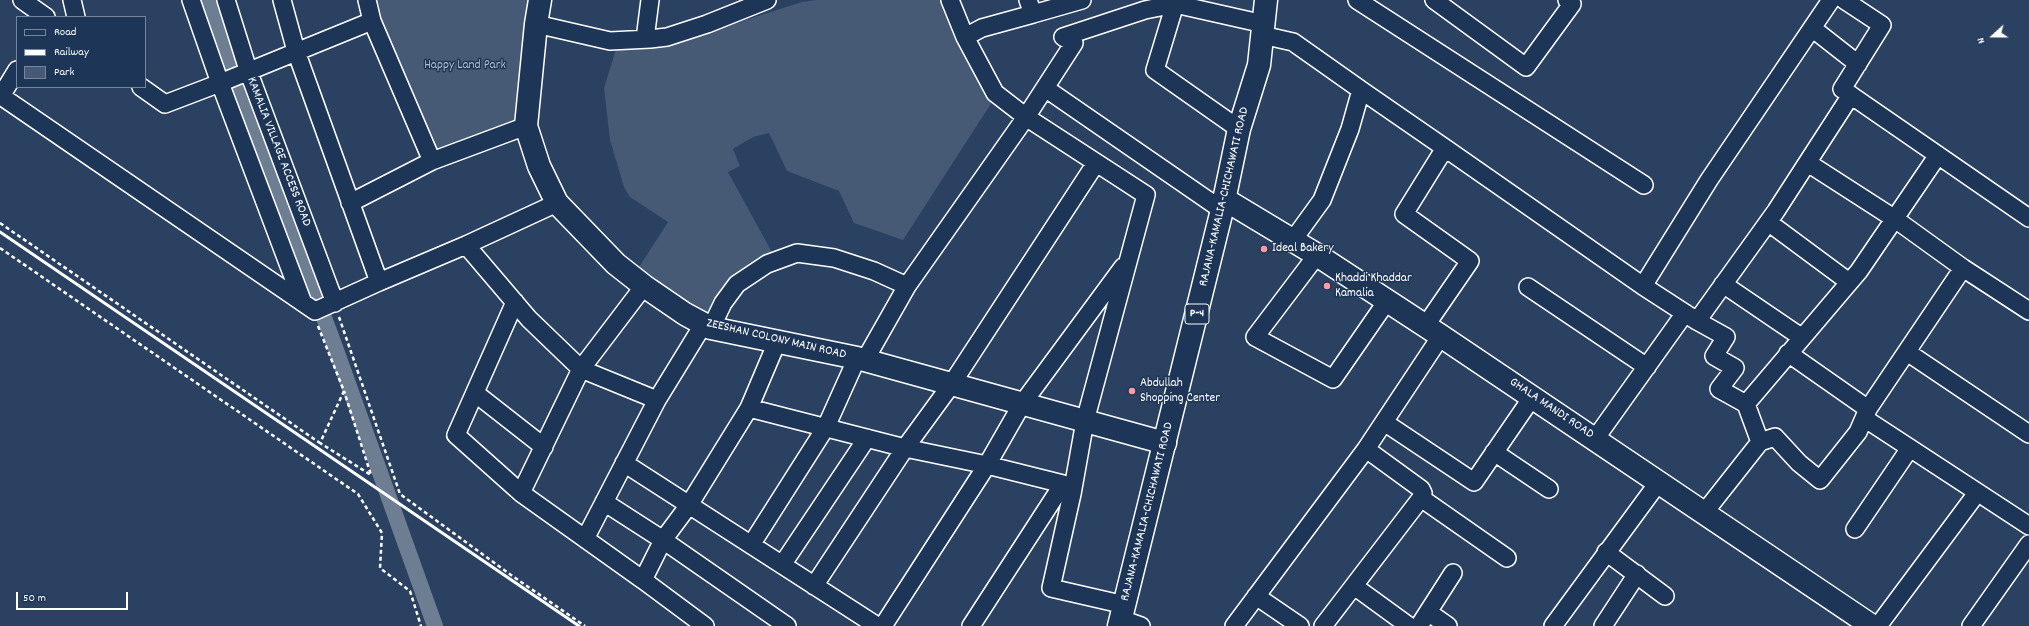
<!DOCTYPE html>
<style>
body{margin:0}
#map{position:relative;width:2029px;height:626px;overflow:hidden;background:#2a4161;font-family:Dekko,sans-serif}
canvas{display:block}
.legend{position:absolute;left:16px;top:16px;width:130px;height:72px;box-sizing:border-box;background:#1d3557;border:1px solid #77869a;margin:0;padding:5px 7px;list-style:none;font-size:12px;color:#fff}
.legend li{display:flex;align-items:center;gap:8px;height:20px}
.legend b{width:20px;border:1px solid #77869a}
.north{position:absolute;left:1973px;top:16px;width:40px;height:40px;-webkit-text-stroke:3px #1d3557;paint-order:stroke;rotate:249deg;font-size:11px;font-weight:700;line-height:16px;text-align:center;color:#fff}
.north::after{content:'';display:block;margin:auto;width:14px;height:18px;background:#fff;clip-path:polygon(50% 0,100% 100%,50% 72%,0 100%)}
.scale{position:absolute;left:16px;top:592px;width:112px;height:18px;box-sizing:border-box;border:2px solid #fff;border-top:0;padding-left:5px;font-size:12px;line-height:14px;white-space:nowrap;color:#fff;-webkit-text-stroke:3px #1d3557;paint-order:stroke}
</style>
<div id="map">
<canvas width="2029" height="626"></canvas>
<ul class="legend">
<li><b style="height:5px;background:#1d3557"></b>Road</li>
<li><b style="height:5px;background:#fff"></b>Railway</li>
<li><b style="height:11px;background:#465975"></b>Park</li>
</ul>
<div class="north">N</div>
<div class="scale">50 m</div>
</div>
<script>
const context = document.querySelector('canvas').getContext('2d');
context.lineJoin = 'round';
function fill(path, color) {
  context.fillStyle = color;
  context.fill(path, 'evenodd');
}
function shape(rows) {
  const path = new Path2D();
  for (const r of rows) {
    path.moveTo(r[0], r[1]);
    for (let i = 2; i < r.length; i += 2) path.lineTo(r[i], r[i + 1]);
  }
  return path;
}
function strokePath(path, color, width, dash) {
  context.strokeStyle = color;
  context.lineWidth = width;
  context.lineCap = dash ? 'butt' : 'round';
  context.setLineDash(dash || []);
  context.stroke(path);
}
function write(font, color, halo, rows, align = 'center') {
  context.font = font + ' Dekko,sans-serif';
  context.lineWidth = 3;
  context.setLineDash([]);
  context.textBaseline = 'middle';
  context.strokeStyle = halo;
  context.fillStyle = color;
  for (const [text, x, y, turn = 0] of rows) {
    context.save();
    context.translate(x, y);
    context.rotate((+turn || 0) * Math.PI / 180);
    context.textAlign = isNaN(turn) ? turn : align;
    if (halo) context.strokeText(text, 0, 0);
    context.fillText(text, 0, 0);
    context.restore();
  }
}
fill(shape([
 [367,0,540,0,526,126,436,160],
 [816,0,944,0,994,99,903,240,854,223,839,191,787,171,769,133,753,137,733,149,740,166,728,172,774,256,711,316,687,303,639,267,668,222,630,197,624,187,610,140,604,88,617,46,708,32,802,2]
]), '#465975');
strokePath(shape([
 [208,0,232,77,331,336,435,626]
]), '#6d7d92', 16);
const street = shape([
 [22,0,46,17],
 [72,0,76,17],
 [226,0,249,73,335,303],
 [282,0,296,51,379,282,466,245,557,203],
 [367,0,372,21,432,161,526,126],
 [950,0,965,37,995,93,1026,117,1146,195,1085,421,1072,494,1051,588,1125,605],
 [1174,0,1175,4,1155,70,1239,129],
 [1357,0,1644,185],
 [1434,0,1526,67,1572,4,1567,0],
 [1844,0,1882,25,1842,89,2029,218],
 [1033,14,1082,0],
 [536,24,610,41,650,39,667,37,707,24,767,0],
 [1812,28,1858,64],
 [1262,35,1293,42,1361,90,1350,129,1322,200,1293,240],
 [965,37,982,28,1033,14,1028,0],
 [645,39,650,0],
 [17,70,1,96,315,311,379,282],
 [141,87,165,104,220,83,191,0],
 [1045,88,1222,210],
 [1361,90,1445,148,1404,214,1470,261,1426,325],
 [1445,148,1643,286,1697,321,1726,337,1714,356,1735,368,1719,389,1746,404,1760,442,1775,437,1799,463,1820,480,1858,432,1868,409,1963,268,1895,219,1808,163],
 [350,203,432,161],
 [1768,222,1849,282],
 [466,245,529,319,581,369,657,400,703,325],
 [1317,255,1255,337,1333,379,1387,301],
 [1963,268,2029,311],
 [1723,284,1801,337],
 [1643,286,1709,180,1831,0],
 [1528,287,1647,367],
 [515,302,456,435,521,493,643,580,663,540,604,502],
 [303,303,220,83,372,21],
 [1697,321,1776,211,1851,95],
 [711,328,723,303,737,284,767,264,797,253,834,258,874,271,907,286],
 [1907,352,2029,434],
 [1788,353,1868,409],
 [865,360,907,286,1026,117,1074,43,1063,37,1145,10,1175,4,1264,24],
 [475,393,544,447],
 [1746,404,1859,271,1938,155],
 [749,408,777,342],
 [1864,418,2029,526],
 [1384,422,1474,482,1533,396],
 [1595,439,1685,313],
 [1494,452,1549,489],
 [624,463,877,626],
 [521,493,581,369,644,286],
 [1421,498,1507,558],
 [1704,513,1760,442],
 [1855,529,1910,448],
 [585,539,657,400],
 [751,545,826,427,857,358],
 [1606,552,1665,596],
 [782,565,867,438],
 [643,580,705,626],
 [814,586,905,448,987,465,1022,404,1123,267],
 [1354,586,1409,626],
 [1256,596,1300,626],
 [1428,612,1448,626],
 [1121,619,1141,626],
 [787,626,663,540,689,505,749,408,905,448,951,385,1096,163],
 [883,626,987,465,1063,484,971,626],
 [1234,626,1366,449,1441,336],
 [1323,626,1421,498,1423,493,1421,489,1366,449],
 [1419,626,1453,573],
 [1553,626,1658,483],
 [1603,626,1637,574],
 [1878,626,1977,493],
 [1971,626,2029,544]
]);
const secondary = shape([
 [540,0,536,24,526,126,539,166,557,203,616,264,644,286,685,314,711,328,857,358,1165,443],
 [1224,199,1317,255,1441,336,1872,626]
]);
const primary = shape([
 [1119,626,1222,210,1239,129,1259,65,1266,0]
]);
strokePath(street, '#fff', 20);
strokePath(secondary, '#fff', 25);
strokePath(primary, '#fff', 25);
strokePath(shape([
 [0,223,320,443],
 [0,248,358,494,382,533,380,568,410,591,421,626],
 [339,317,400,494,511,575,585,626],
 [318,326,344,391,320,443,371,475,344,391]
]), '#fff', 2.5, [4, 3]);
strokePath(street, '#1d3557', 17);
strokePath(secondary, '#1d3557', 22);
strokePath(primary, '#1d3557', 22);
strokePath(shape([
 [0,232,579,626]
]), '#fff', 3);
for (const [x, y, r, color] of [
 [1264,249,4,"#ff9aa2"],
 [1327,286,4,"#ff9aa2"],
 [1132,391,4,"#ff9aa2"]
]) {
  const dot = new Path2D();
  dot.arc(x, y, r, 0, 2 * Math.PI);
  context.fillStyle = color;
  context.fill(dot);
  strokePath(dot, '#1d3557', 1.5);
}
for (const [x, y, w] of [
 [1197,314,24]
]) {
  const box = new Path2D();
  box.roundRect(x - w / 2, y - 10, w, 20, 3);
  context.fillStyle = '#1d3557';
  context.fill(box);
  strokePath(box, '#fff', 1);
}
write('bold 12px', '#fff', null, [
 ["P-4",1197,314]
]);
write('13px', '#b5bdc8', '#1d3557', [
 ["Happy Land Park",465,66]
]);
write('13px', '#fff', '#1d3557', [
 ["KAMALIA VILLAGE ACCESS ROAD",278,152,69],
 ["RAJANA-KAMALIA-CHICHAWATI ROAD",1225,197,-77],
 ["ZEESHAN COLONY MAIN ROAD",776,340,13],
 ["GHALA MANDI ROAD",1551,409,34],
 ["RAJANA-KAMALIA-CHICHAWATI ROAD",1148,512,-76]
]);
write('13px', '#fff', '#1d3557', [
 ["Ideal Bakery",1272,249],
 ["Khaddi Khaddar",1335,279],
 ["Kamalia",1335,294],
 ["Abdullah",1140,384],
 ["Shopping Center",1140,399]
], 'left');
</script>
